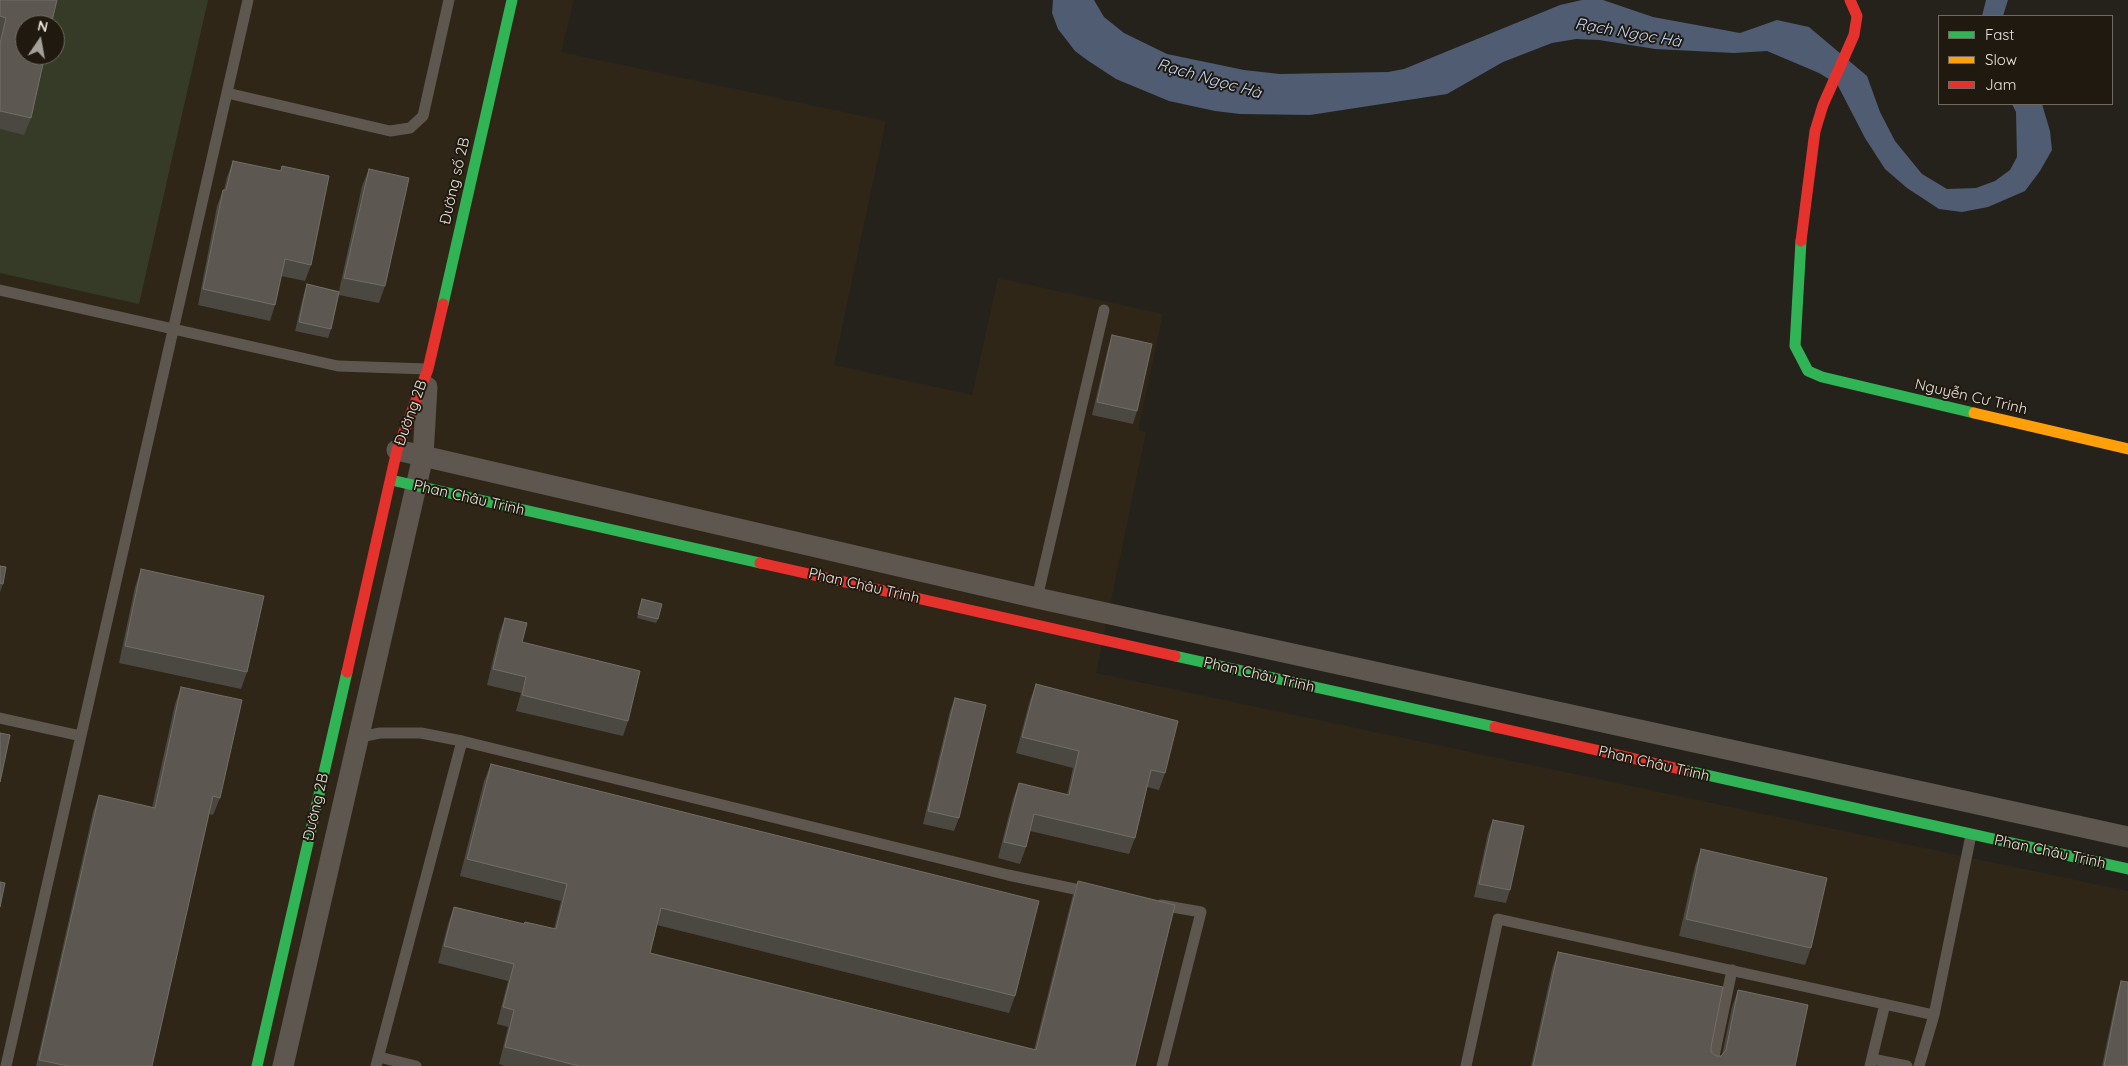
<!DOCTYPE html>
<meta charset="utf-8">
<style>
body{margin:0}
#map{position:relative;width:2128px;height:1066px;overflow:hidden;background:#25221c;font-family:Quicksand,sans-serif}
canvas{display:block}
.legend{position:absolute;left:1938px;top:15px;width:175px;height:90px;box-sizing:border-box;background:#20190f;border:1px solid #706a61;margin:0;padding:6px 9px;list-style:none;font-size:15px;color:#e7e3dc}
.legend li{display:flex;align-items:center;gap:10px;height:25px}
.legend b{width:25px;border:1px solid #706a61}
.north{position:absolute;left:15px;top:15px;width:50px;height:50px;box-sizing:border-box;background:#20190f;border:1px solid #706a61;border-radius:50%;rotate:12deg;font-size:14px;font-weight:700;line-height:20px;text-align:center;color:#e7e3dc}
.north::after{content:'';display:block;margin:auto;width:18px;height:22px;background:#a39f99;clip-path:polygon(50% 0,100% 100%,50% 72%,0 100%)}
</style>
<div id="map">
<canvas width="2128" height="1066"></canvas>
<ul class="legend">
<li><b style="height:6px;background:#30b455"></b>Fast</li>
<li><b style="height:6px;background:#ff9f0a"></b>Slow</li>
<li><b style="height:6px;background:#e5322d"></b>Jam</li>
</ul>
<div class="north">N</div>
</div>
<script>
const context = document.querySelector('canvas').getContext('2d');
context.lineJoin = 'round';
function fill(path, color) {
  context.fillStyle = color;
  context.fill(path, 'evenodd');
}
function shape(rows) {
  const path = new Path2D();
  for (const r of rows) {
    path.moveTo(r[0], r[1]);
    for (let i = 2; i < r.length; i += 2) path.lineTo(r[i], r[i + 1]);
  }
  return path;
}
function strokePath(path, color, width, dash) {
  context.strokeStyle = color;
  context.lineWidth = width;
  context.lineCap = dash ? 'butt' : 'round';
  context.setLineDash(dash || []);
  context.stroke(path);
}
function write(font, color, halo, rows, align = 'center') {
  context.font = font + ' Quicksand,sans-serif';
  context.lineWidth = 4;
  context.setLineDash([]);
  context.textBaseline = 'middle';
  context.strokeStyle = halo;
  context.fillStyle = color;
  for (const [text, x, y, turn = 0] of rows) {
    context.save();
    context.translate(x, y);
    context.rotate((+turn || 0) * Math.PI / 180);
    context.textAlign = isNaN(turn) ? turn : align;
    if (halo) context.strokeText(text, 0, 0);
    context.fillText(text, 0, 0);
    context.restore();
  }
}
fill(shape([
 [0,0,574,0,561,52,886,121,834,365,972,395,998,278,1163,314,1138,430,1146,432,1096,673,2128,891,2128,1066,0,1066],
 [25,25,55,25,55,55,25,55]
]), '#2f2617');
fill(shape([
 [0,0,208,0,139,304,0,273],
 [25,25,55,25,55,55,25,55]
]), '#353b26');
fill(shape([
 [1053,0,1094,0,1104,17,1124,33,1167,54,1244,70,1280,74,1388,72,1404,69,1560,5,1582,0,1603,0,1653,17,1740,33,1777,20,1809,27,1867,76,1880,112,1895,141,1922,174,1947,189,1976,188,1995,181,2010,170,2017,157,2016,112,2012,104,2042,104,2050,131,2052,150,2040,171,2025,191,1988,207,1962,212,1939,209,1907,188,1885,169,1865,138,1837,84,1819,73,1767,51,1734,53,1655,49,1599,40,1576,39,1552,43,1503,62,1447,94,1310,115,1240,114,1215,111,1169,101,1116,79,1087,60,1075,51,1058,29,1052,13],
 [1986,0,2008,0,2003,16,1982,16]
]), '#4f5c71');
strokePath(shape([
 [227,93,390,131,410,128,423,116,449,0],
 [0,290,338,366,427,369],
 [1037,598,1104,310],
 [0,718,81,736],
 [360,737,380,733,421,733,462,741],
 [1161,905,1201,912,1162,1066],
 [379,1057,416,1066],
 [1872,1059,1907,1066],
 [6,1066,248,0],
 [376,1066,462,741,1008,875,1089,892],
 [1466,1066,1498,919,1934,1015],
 [1712,1066,1732,970],
 [1870,1066,1885,1004],
 [1919,1066,1934,1015,1971,835]
]), '#5e574f', 11);
strokePath(shape([
 [397,450,1037,598,2128,837],
 [283,1066,423,456,427,387]
]), '#5e574f', 21);
strokePath(shape([
 [1801,241,1795,346,1808,371,1822,377,1974,413],
 [443,304,512,0],
 [391,480,760,563],
 [1175,656,1495,727],
 [1684,770,2128,869],
 [257,1066,347,672]
]), '#30b455', 11);
strokePath(shape([
 [1974,413,2128,449]
]), '#ff9f0a', 11);
strokePath(shape([
 [1801,241,1815,131,1823,105,1854,35,1857,16,1850,0],
 [760,563,1175,656],
 [347,672,397,450,428,369,443,304],
 [1495,727,1684,770]
]), '#e5322d', 11);
fill(shape([
 [0,0,57,0,31,118,24,135,0,129],
 [233,161,280,171,282,166,311,265,305,281,281,276,275,305,270,321,198,305,217,206,223,190,224,190,227,177],
 [369,169,385,286,379,303,339,295,331,329,328,338,295,331,304,293,307,284,339,291,362,186],
 [1112,335,1137,411,1133,424,1092,415,1108,348],
 [0,566,3,584,0,592],
 [141,569,247,672,241,689,119,663,135,587],
 [642,599,658,619,656,623,637,618],
 [505,618,522,642,628,721,623,736,516,711,521,693,487,685,499,634],
 [1036,684,1165,773,1159,790,1147,787,1135,838,1129,854,1030,831,1026,847,1020,864,998,858,1013,799,1019,783,1067,795,1073,768,1016,753,1030,700],
 [181,687,220,798,213,815,209,814,152,1066,36,1066,93,812,99,795,152,808,175,704],
 [955,698,959,818,954,831,923,824,950,711],
 [491,764,1015,996,1009,1013,657,925,650,953,1034,1050,1072,898,1078,881,1135,1066,505,1066,499,1064,508,1027,497,1024,508,981,438,963,448,924,454,907,524,924,554,929,561,901,460,876,484,781],
 [1493,820,1510,890,1506,903,1474,897,1488,833],
 [1701,849,1811,948,1805,965,1679,936,1695,866],
 [1558,952,1711,1047,1711,1052,1716,1056,1721,1056,1722,1055,1732,1007,1738,990,1795,1066,1531,1066,1552,969],
 [2121,981,2128,1066,2102,1066,2117,994]
]), '#4b4841');
const building = shape([
 [0,0,57,0,51,25,25,25,25,55,45,55,31,118,0,111,0,44,6,18,0,16,0,0],
 [233,161,281,171,282,166,329,176,311,265,285,259,275,305,203,289,223,190,226,190,233,161],
 [369,169,409,178,385,286,344,278,369,169],
 [307,284,339,292,331,329,299,322,307,284],
 [1112,335,1152,344,1137,411,1097,402,1112,335],
 [0,566,6,567,3,584,0,583,0,566],
 [141,569,264,596,247,672,125,646,141,569],
 [642,599,662,604,658,619,638,614,642,599],
 [505,618,527,623,522,642,640,671,628,721,522,695,526,677,493,669,505,618],
 [1036,684,1178,721,1165,773,1151,770,1135,838,1034,814,1026,847,1004,842,1019,783,1069,795,1079,751,1022,737,1036,684],
 [181,687,242,700,220,798,213,796,152,1066,68,1066,39,1060,99,795,155,808,181,687],
 [955,698,986,705,959,818,928,811,955,698],
 [0,733,10,735,0,782,0,733],
 [491,764,1039,901,1015,996,661,908,650,953,1036,1050,1078,881,1175,905,1135,1066,579,1066,505,1047,514,1010,503,1007,514,964,444,946,454,907,524,924,525,922,556,929,567,884,467,859,491,764],
 [1493,820,1524,826,1510,890,1479,884,1493,820],
 [1701,849,1827,878,1811,948,1686,919,1701,849],
 [0,882,5,883,0,907,0,882],
 [1558,952,1723,987,1711,1047,1711,1052,1716,1056,1721,1056,1726,1050,1738,990,1808,1005,1795,1066,1533,1066,1558,952],
 [2121,981,2128,982,2128,1066,2104,1066,2121,981]
]);
fill(building, '#5c5851');
strokePath(building, '#716e67', 1);
write('15px', '#e7e3dc', '#20190f', [
 ["Đường số 2B",455,181,-77],
 ["Nguyễn Cư Trinh",1971,397,13],
 ["Đường 2B",411,413,-70],
 ["Phan Châu Trinh",469,498,13],
 ["Phan Châu Trinh",864,586,13],
 ["Phan Châu Trinh",1259,675,13],
 ["Phan Châu Trinh",1654,764,13],
 ["Đường 2B",316,807,-77],
 ["Phan Châu Trinh",2050,852,12]
]);
write('italic 16px', '#bfd8fc', '#20190f', [
 ["Rạch Ngọc Hà",1628,33,10],
 ["Rạch Ngọc Hà",1209,79,16]
]);
</script>
